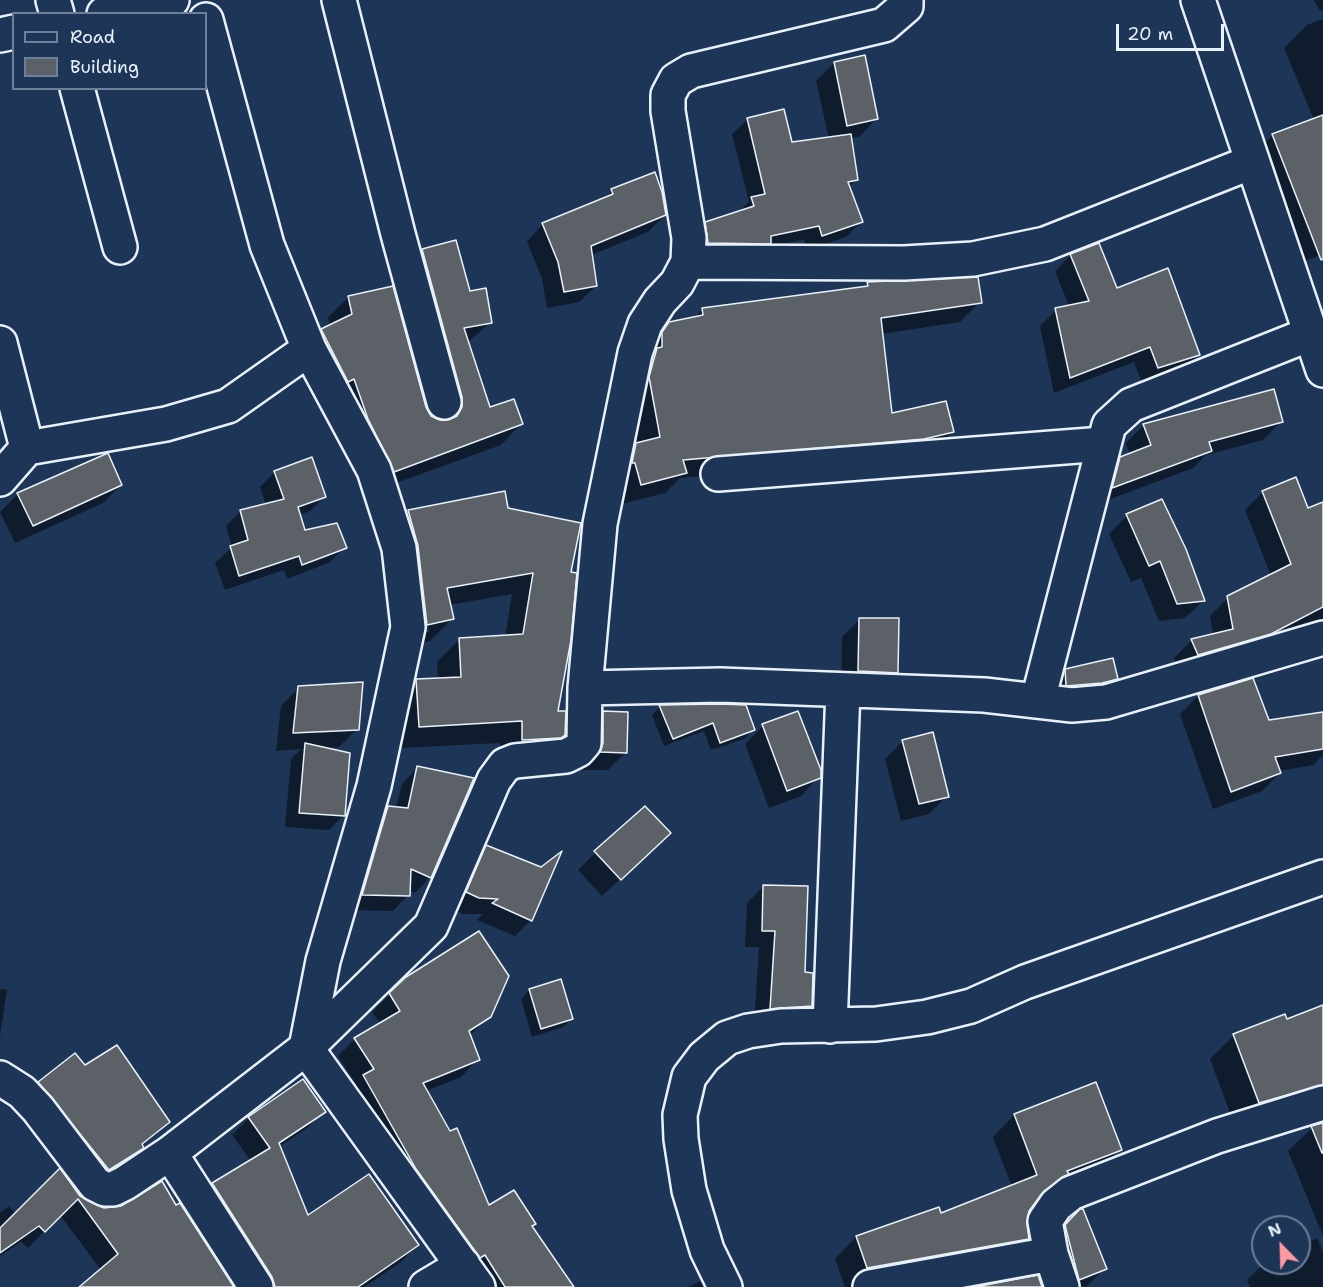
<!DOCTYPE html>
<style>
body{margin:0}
#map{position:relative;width:1323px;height:1287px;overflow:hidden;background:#1d3557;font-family:"Shantell Sans",sans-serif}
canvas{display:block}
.legend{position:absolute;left:12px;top:12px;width:195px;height:78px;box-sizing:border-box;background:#1d3557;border:2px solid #6e8097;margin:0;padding:8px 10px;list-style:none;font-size:18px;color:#e8f1f8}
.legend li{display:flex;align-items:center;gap:12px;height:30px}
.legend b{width:30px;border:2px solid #6e8097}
.north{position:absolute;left:1251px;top:1215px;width:60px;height:60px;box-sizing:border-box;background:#1d3557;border:2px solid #6e8097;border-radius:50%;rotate:337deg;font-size:16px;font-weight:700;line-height:24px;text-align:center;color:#e8f1f8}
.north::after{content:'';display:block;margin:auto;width:21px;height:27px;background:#ff9aa2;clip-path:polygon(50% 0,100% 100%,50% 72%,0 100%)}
.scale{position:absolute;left:1116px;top:24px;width:108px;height:27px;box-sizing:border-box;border:3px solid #e8f1f8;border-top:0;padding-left:8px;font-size:18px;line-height:21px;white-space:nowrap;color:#e8f1f8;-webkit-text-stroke:4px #1d3557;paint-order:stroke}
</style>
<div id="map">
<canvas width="1323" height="1287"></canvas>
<ul class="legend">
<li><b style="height:8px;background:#1d3557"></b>Road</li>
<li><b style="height:16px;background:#5c6167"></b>Building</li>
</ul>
<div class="north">N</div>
<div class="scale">20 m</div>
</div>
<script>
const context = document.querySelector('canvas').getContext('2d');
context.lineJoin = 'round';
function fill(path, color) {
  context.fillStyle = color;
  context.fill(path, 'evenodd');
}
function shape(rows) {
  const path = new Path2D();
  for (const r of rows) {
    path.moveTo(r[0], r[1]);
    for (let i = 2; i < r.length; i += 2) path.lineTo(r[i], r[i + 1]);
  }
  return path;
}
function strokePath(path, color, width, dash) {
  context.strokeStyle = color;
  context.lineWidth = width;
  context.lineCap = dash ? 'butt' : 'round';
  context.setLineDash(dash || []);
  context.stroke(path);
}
fill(shape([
 [1314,0,1323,0,1323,10,1320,11],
 [1323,19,1323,254,1291,266,1250,158,1273,135,1314,120,1284,48,1307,25],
 [834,63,877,118,859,137,850,138,856,180,849,187,861,222,846,237,807,250,804,240,693,258,691,238,706,223,737,213,749,202,732,134,748,119,791,144,829,139,816,81],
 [654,174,665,215,648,232,591,255,596,286,579,302,547,308,542,279,527,241,543,224,602,201,612,191],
 [455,242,469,293,491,322,467,343,489,408,521,424,501,445,374,491,302,350,322,330,330,326,328,317,349,297,430,417,442,422,402,271,422,251],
 [1071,255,1116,290,1198,354,1183,370,1142,383,1134,362,1054,393,1040,326,1056,310,1069,306,1055,271],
 [868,283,980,302,960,322,881,334,891,415,952,432,932,452,903,458,680,478,665,493,621,504,616,482,616,465,638,444,630,398,649,343,670,323,694,318,703,309,863,288],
 [1281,422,1263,440,1206,455,1193,468,1095,505,1102,477,1121,459,1130,455,1126,443,1144,425],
 [275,472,325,496,310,511,299,515,304,531,345,547,330,562,287,579,284,570,225,590,215,563,232,547,226,526,241,511,266,505,260,487],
 [121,485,103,503,15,543,0,512,18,494],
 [1263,492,1307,510,1323,504,1323,630,1305,637,1300,626,1251,651,1180,672,1174,658,1192,640,1213,635,1210,616,1228,598,1271,576,1245,510],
 [507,509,569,573,556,713,564,735,542,757,500,762,500,743,397,748,395,703,417,681,438,679,437,662,460,639,505,637,512,594,449,605,452,619,430,641,405,646,387,533,409,511],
 [425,611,427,618,429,632,426,632],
 [1127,516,1203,601,1185,618,1159,621,1141,578,1131,582,1109,534],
 [860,619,897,672,879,690,841,689,842,637],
 [1066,670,1116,679,1098,697,1048,688],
 [299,688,357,729,339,747,327,748,343,816,329,830,285,827,291,759,301,749,276,751,281,706],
 [1198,696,1268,722,1323,713,1323,755,1313,765,1279,771,1280,773,1262,791,1213,809,1180,714],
 [660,707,753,730,744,739,711,750,704,731,664,746,652,715],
 [604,713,626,752,608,770,583,770,586,731],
 [763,726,819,777,801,796,769,808,745,744],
 [903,741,947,796,929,814,901,821,885,759],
 [417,768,430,877,415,893,409,890,408,895,393,911,347,910,373,823,388,807,396,808,402,784],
 [487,847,531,920,515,936,477,920,483,914,463,914,451,909,470,863],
 [651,851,602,896,578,870,595,853],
 [764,886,804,974,811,1005,794,1022,754,1025,759,947,745,947,747,903],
 [407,978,490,1016,469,1036,478,1059,461,1077,426,1091,488,1208,531,1226,572,1287,472,1287,346,1093,356,1084,338,1056,355,1039,380,1024,372,1012],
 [0,989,7,990,0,1036],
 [529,990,572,1018,563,1027,532,1037,521,999],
 [1323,1007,1323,1236,1288,1151,1312,1128,1318,1125,1318,1121,1235,1126,1210,1059,1234,1035],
 [84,1067,168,1122,154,1136,154,1133,135,1148,142,1148,126,1163,91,1183,24,1098,39,1083],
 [1095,1084,1120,1149,1099,1171,1033,1203,1028,1210,1025,1224,1028,1238,1006,1260,858,1287,845,1287,835,1259,856,1237,938,1209,940,1215,1012,1187,993,1137,1014,1115],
 [324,1112,307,1128,279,1147,307,1217,417,1245,401,1262,364,1287,251,1287,196,1201,213,1184,251,1161,232,1135,249,1118],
 [79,1197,104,1209,175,1207,232,1287,81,1287,101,1270,60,1215,28,1248,21,1242,0,1256,0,1213,9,1206,16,1215],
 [1082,1211,1105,1268,1087,1286,1059,1287,1048,1245],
 [1317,1238,1323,1252,1323,1287,1250,1287,1247,1280,1264,1263,1299,1263,1299,1247],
 [700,1281,703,1287,688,1287]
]), '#0007');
const building = shape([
 [865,55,878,119,847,126,834,62,865,55],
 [784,109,792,142,851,134,858,180,848,182,863,222,822,236,819,226,771,236,771,244,708,243,705,222,754,206,751,197,765,194,747,118,784,109],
 [1323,115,1323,259,1321,260,1272,134,1323,115],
 [655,172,662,192,666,215,591,246,597,286,564,292,558,262,542,223,613,194,611,189,655,172],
 [456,240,470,291,486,288,492,323,464,328,490,407,514,399,523,424,394,472,368,419,354,379,348,382,321,329,352,314,348,296,393,286,426,407,431,416,440,420,448,420,457,416,462,407,462,397,422,249,456,240],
 [1099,243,1117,288,1168,268,1200,355,1158,368,1150,347,1070,378,1055,308,1089,301,1070,254,1099,243],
 [978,277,982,303,881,318,892,413,946,401,954,432,924,439,683,460,687,473,641,485,635,463,632,463,636,443,660,437,649,377,657,348,662,347,662,332,669,322,703,315,702,308,868,286,867,282,978,277],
 [1274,389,1283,422,1209,442,1212,451,1112,488,1120,457,1151,445,1143,424,1274,389],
 [108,453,122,485,33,526,17,493,108,453],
 [312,457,326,497,298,507,305,530,337,523,347,548,302,565,299,556,239,576,230,546,248,540,240,510,284,499,274,471,312,457],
 [1296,477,1308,508,1323,502,1323,607,1271,634,1198,655,1191,639,1233,629,1227,596,1291,564,1262,491,1296,477],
 [505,491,508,508,581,523,571,572,577,573,571,640,558,711,566,711,565,735,561,738,522,740,522,721,419,727,416,679,461,677,459,638,523,634,533,573,447,588,454,619,427,625,418,546,408,510,505,491],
 [1162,499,1186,549,1205,601,1177,604,1160,561,1149,566,1126,514,1162,499],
 [859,618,899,618,898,673,858,671,859,618],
 [1113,658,1118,679,1102,683,1066,686,1065,669,1113,658],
 [1253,678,1269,720,1323,712,1323,749,1275,757,1281,773,1231,792,1198,695,1253,678],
 [363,682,359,730,293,733,298,686,363,682],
 [720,704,746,705,755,730,720,743,713,723,673,739,659,705,720,704],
 [603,711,628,712,627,753,600,752,603,743,603,711],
 [798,711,821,770,821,778,787,791,762,724,798,711],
 [933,732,949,797,919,804,902,740,933,732],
 [305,743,350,753,345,816,299,813,305,743],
 [417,766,474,778,431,878,411,869,410,896,362,895,388,806,408,808,417,766],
 [645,806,671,833,621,880,594,851,645,806],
 [486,845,541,867,562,851,532,921,492,903,498,899,479,898,466,892,486,845],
 [763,885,808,886,805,972,813,973,812,1006,770,1009,775,931,762,931,763,885],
 [479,931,509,976,491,1017,469,1031,480,1060,423,1083,450,1131,457,1128,489,1205,514,1190,536,1224,532,1226,574,1287,505,1287,485,1255,480,1258,416,1169,363,1075,374,1069,354,1038,400,1011,389,993,406,977,479,931],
 [561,979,573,1019,541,1029,529,989,561,979],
 [1323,1005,1323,1085,1259,1103,1233,1034,1285,1014,1287,1019,1323,1005],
 [117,1045,170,1122,142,1144,144,1148,109,1170,38,1082,75,1053,85,1065,117,1045],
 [303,1079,326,1112,279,1143,308,1215,369,1174,419,1245,358,1287,275,1287,272,1277,212,1183,270,1148,248,1117,303,1079],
 [1096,1082,1122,1150,1067,1171,1069,1174,1044,1191,1029,1211,1027,1224,1029,1239,867,1268,856,1236,939,1207,941,1213,1037,1175,1014,1114,1096,1082],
 [1323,1123,1323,1153,1322,1153,1311,1126,1323,1123],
 [60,1168,80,1196,104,1208,121,1206,162,1181,176,1205,180,1203,234,1287,79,1287,118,1254,78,1199,45,1232,39,1226,0,1253,0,1228,60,1168],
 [1080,1209,1083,1209,1107,1269,1079,1280,1065,1225,1080,1209],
 [1038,1275,1042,1287,975,1287,1038,1275]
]);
fill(building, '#5c6167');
strokePath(building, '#e8f1f8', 1.5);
const street = shape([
 [53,0,57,14],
 [339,0,398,234,444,402],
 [104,14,172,0],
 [206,20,267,245,309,349,374,470,399,548,408,627,374,786,323,961,306,1048,478,1287],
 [0,35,14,32],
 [77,88,120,247],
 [688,262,904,263,973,259,1045,244,1252,162],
 [0,343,27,448,0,479],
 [27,448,166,424,228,406,309,349],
 [718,474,1103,444],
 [585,688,720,685,984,695,1072,705,1106,702,1323,638],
 [1038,700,1109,425,1131,405,1310,334],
 [830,1026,843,690],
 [0,1078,22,1092,38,1109,95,1184,105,1189,113,1189,125,1183,170,1153],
 [256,1287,170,1153,306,1048,431,926,494,780,505,765,515,761,566,756,578,750,584,743,585,688,600,524,635,353,645,324,660,301,677,283,688,262,689,238,668,111,668,95,676,80,691,71,884,25,906,6,906,0],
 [426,1287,463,1265],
 [725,1287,707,1250,689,1190,681,1139,680,1115,689,1077,704,1057,727,1038,748,1031,781,1026,876,1024,927,1017,971,1006,1025,982,1323,877],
 [870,1287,1051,1254],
 [1062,1287,1051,1254,1045,1221,1056,1205,1071,1193,1217,1136,1323,1103]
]);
const secondary = shape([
 [1198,0,1323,370]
]);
strokePath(street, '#e8f1f8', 38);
strokePath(secondary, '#e8f1f8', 38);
strokePath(street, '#1d3557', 33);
strokePath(secondary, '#1d3557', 33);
</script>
